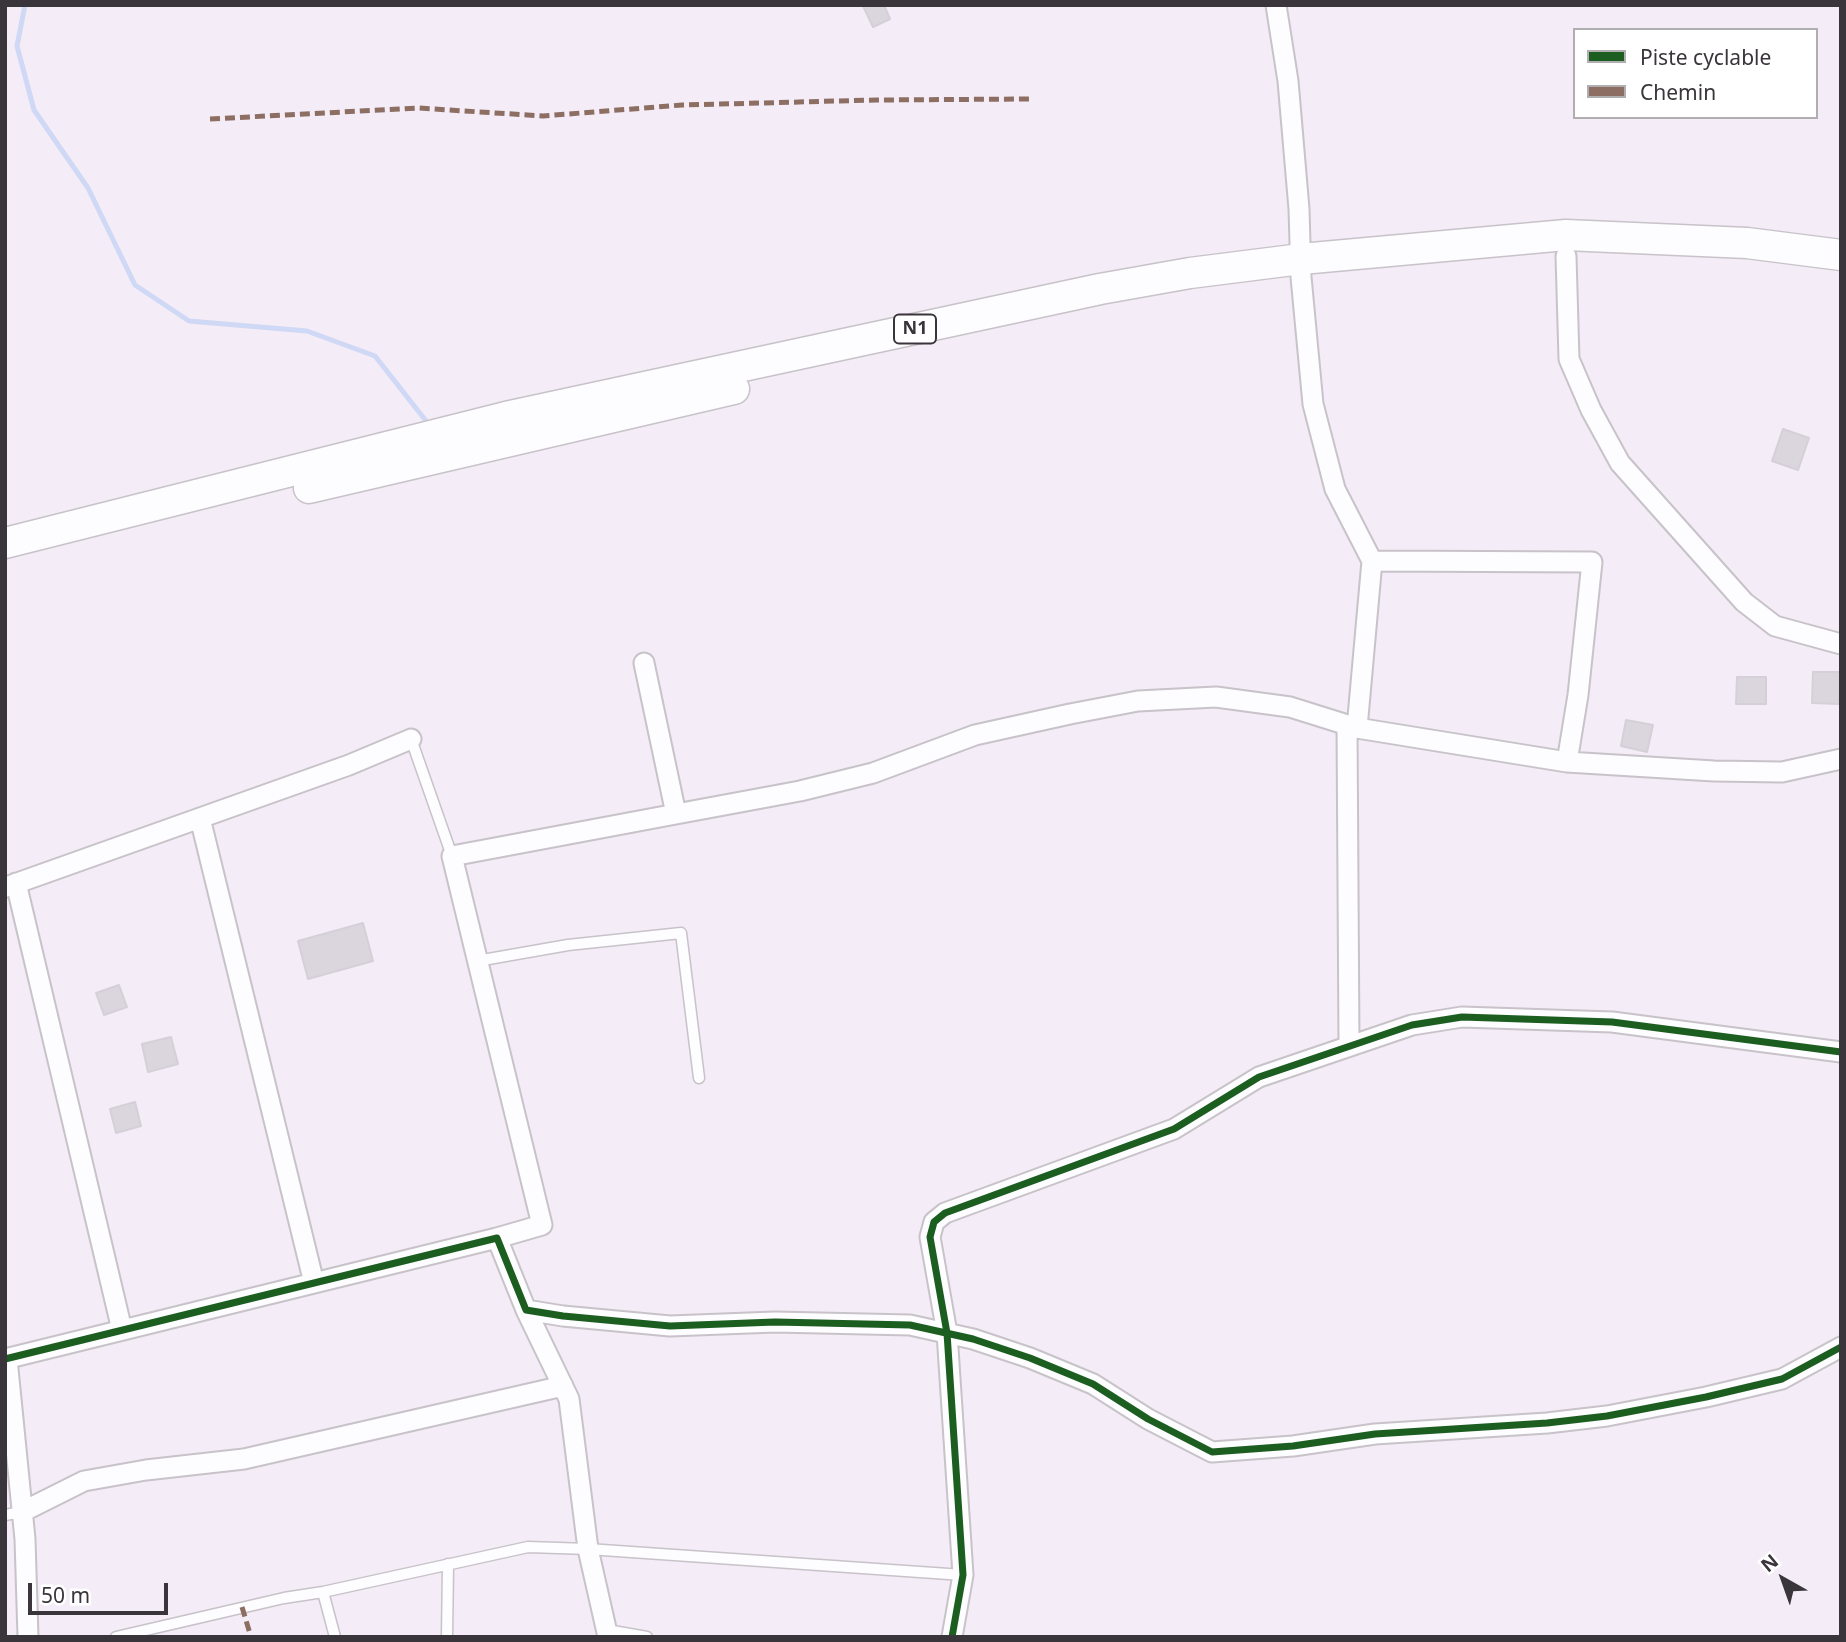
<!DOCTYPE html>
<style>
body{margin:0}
#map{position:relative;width:1846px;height:1642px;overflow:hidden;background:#f4ecf6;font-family:"Noto Sans",sans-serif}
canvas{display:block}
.frame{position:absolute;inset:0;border:7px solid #3a353b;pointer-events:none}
.legend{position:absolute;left:1573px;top:28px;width:245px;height:91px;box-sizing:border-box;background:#fff;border:2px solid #b0aeb1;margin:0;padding:9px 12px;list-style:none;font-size:21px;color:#3a353b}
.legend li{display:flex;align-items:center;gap:14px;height:35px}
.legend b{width:35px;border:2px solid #b0aeb1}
.north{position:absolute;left:1748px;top:1544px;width:70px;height:70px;-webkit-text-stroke:5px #fff;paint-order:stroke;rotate:320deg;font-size:19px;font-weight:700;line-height:28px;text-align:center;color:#3a353b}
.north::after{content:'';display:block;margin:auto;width:24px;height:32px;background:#3a353b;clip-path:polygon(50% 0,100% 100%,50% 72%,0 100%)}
.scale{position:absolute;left:28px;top:1583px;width:140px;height:32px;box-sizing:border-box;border:4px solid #3a353b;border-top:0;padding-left:9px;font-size:21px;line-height:24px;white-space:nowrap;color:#3a353b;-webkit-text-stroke:5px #fff;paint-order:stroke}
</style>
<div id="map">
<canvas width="1846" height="1642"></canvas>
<div class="frame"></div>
<ul class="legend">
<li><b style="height:9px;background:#1b5e20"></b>Piste cyclable</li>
<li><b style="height:9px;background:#8d6e63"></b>Chemin</li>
</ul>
<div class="north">N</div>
<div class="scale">50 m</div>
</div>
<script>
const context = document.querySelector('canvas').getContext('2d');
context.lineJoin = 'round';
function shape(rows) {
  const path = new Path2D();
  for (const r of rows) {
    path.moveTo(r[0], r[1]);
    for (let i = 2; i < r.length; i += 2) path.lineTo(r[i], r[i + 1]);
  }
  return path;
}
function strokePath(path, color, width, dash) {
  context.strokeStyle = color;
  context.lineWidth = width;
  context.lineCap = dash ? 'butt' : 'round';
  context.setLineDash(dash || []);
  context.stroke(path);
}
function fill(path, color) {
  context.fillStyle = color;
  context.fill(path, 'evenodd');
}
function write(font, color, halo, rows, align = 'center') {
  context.font = font + ' "Noto Sans",sans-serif';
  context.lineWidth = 6;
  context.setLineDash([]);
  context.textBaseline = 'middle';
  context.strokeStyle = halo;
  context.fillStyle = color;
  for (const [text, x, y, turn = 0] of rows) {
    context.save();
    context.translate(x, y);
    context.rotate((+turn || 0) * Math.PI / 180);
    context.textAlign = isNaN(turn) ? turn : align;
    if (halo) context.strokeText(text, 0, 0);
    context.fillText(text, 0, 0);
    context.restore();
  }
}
strokePath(shape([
 [25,5,17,46,34,110,88,188,135,285,189,321,307,331,375,356,430,426]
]), '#cfd8f5', 5);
const building = shape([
 [866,5,884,5,890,19,873,27,863,6,866,5],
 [1783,429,1809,438,1798,470,1772,461,1783,429],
 [1813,672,1840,672,1839,704,1812,703,1813,672],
 [1737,677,1766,677,1766,704,1736,704,1737,677],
 [1626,720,1653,725,1647,752,1621,746,1626,720],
 [363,923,373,961,308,979,298,941,363,923],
 [119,985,127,1007,104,1015,96,993,119,985],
 [171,1037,178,1064,148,1072,142,1044,171,1037],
 [135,1102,141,1126,116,1133,110,1109,135,1102]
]);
fill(building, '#dbd6de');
strokePath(building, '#d5d0d8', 2);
const lane = shape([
 [411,739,452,856],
 [477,961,568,945,681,933,699,1078],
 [5,1515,22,1512],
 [323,1592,335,1637],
 [607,1630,647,1637],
 [116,1637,284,1598,323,1592,528,1547,588,1549,963,1575],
 [447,1637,448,1564]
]);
const street = shape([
 [1276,5,1288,81,1299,209,1301,277,1313,404,1335,489,1372,561,1592,562,1578,695,1567,762,1714,771,1782,772,1841,759],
 [1566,256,1569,359,1591,410,1620,463,1744,602,1775,626,1841,644],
 [644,663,676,814,800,791,873,773,975,735,1070,714,1138,701,1216,697,1290,707,1357,728,1567,762],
 [1347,725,1349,1045],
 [1357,728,1372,561],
 [200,818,314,1283],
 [16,883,122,1330],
 [6,887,349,765,411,739],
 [497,1238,542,1225,452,856,676,814],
 [526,1310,569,1399,588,1549,608,1637],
 [5,1359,497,1238,526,1310,563,1316,670,1326,775,1322,910,1325,973,1339,1030,1358,1093,1384,1148,1419,1212,1452,1293,1446,1375,1434,1547,1423,1607,1416,1706,1397,1782,1379,1841,1347],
 [7,1359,25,1539,28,1637],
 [22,1512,84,1481,146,1470,244,1459,563,1386],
 [952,1637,963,1575,947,1333,930,1237,934,1222,945,1213,1174,1129,1259,1077,1412,1025,1462,1017,1612,1022,1841,1052]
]);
const primary = shape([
 [309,488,734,389],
 [5,543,506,417,1100,289,1190,273,1301,259,1566,235,1747,243,1841,255]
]);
strokePath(lane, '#c8c2c9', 13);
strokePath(street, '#c8c2c9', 23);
strokePath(primary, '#c8c2c9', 33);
strokePath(lane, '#fdfcfe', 10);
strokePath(street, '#fdfcfe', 19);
strokePath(primary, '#fdfcfe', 30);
strokePath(shape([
 [210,119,418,108,543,116,682,105,877,100,1032,99],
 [242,1607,251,1637]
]), '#8d6e63', 5, [10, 5]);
strokePath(shape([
 [5,1359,497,1238,526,1310,563,1316,670,1326,775,1322,910,1325,973,1339,1030,1358,1093,1384,1148,1419,1212,1452,1293,1446,1375,1434,1547,1423,1607,1416,1706,1397,1782,1379,1841,1347],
 [952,1637,963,1575,947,1333,930,1237,934,1222,945,1213,1174,1129,1259,1077,1412,1025,1462,1017,1612,1022,1841,1052]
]), '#1b5e20', 7);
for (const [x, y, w] of [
 [915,329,42]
]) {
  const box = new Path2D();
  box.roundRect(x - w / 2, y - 14.5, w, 29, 5);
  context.fillStyle = '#fff';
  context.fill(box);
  strokePath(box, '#3a353b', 2);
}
write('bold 18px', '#3a353b', null, [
 ["N1",915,329]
]);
</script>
